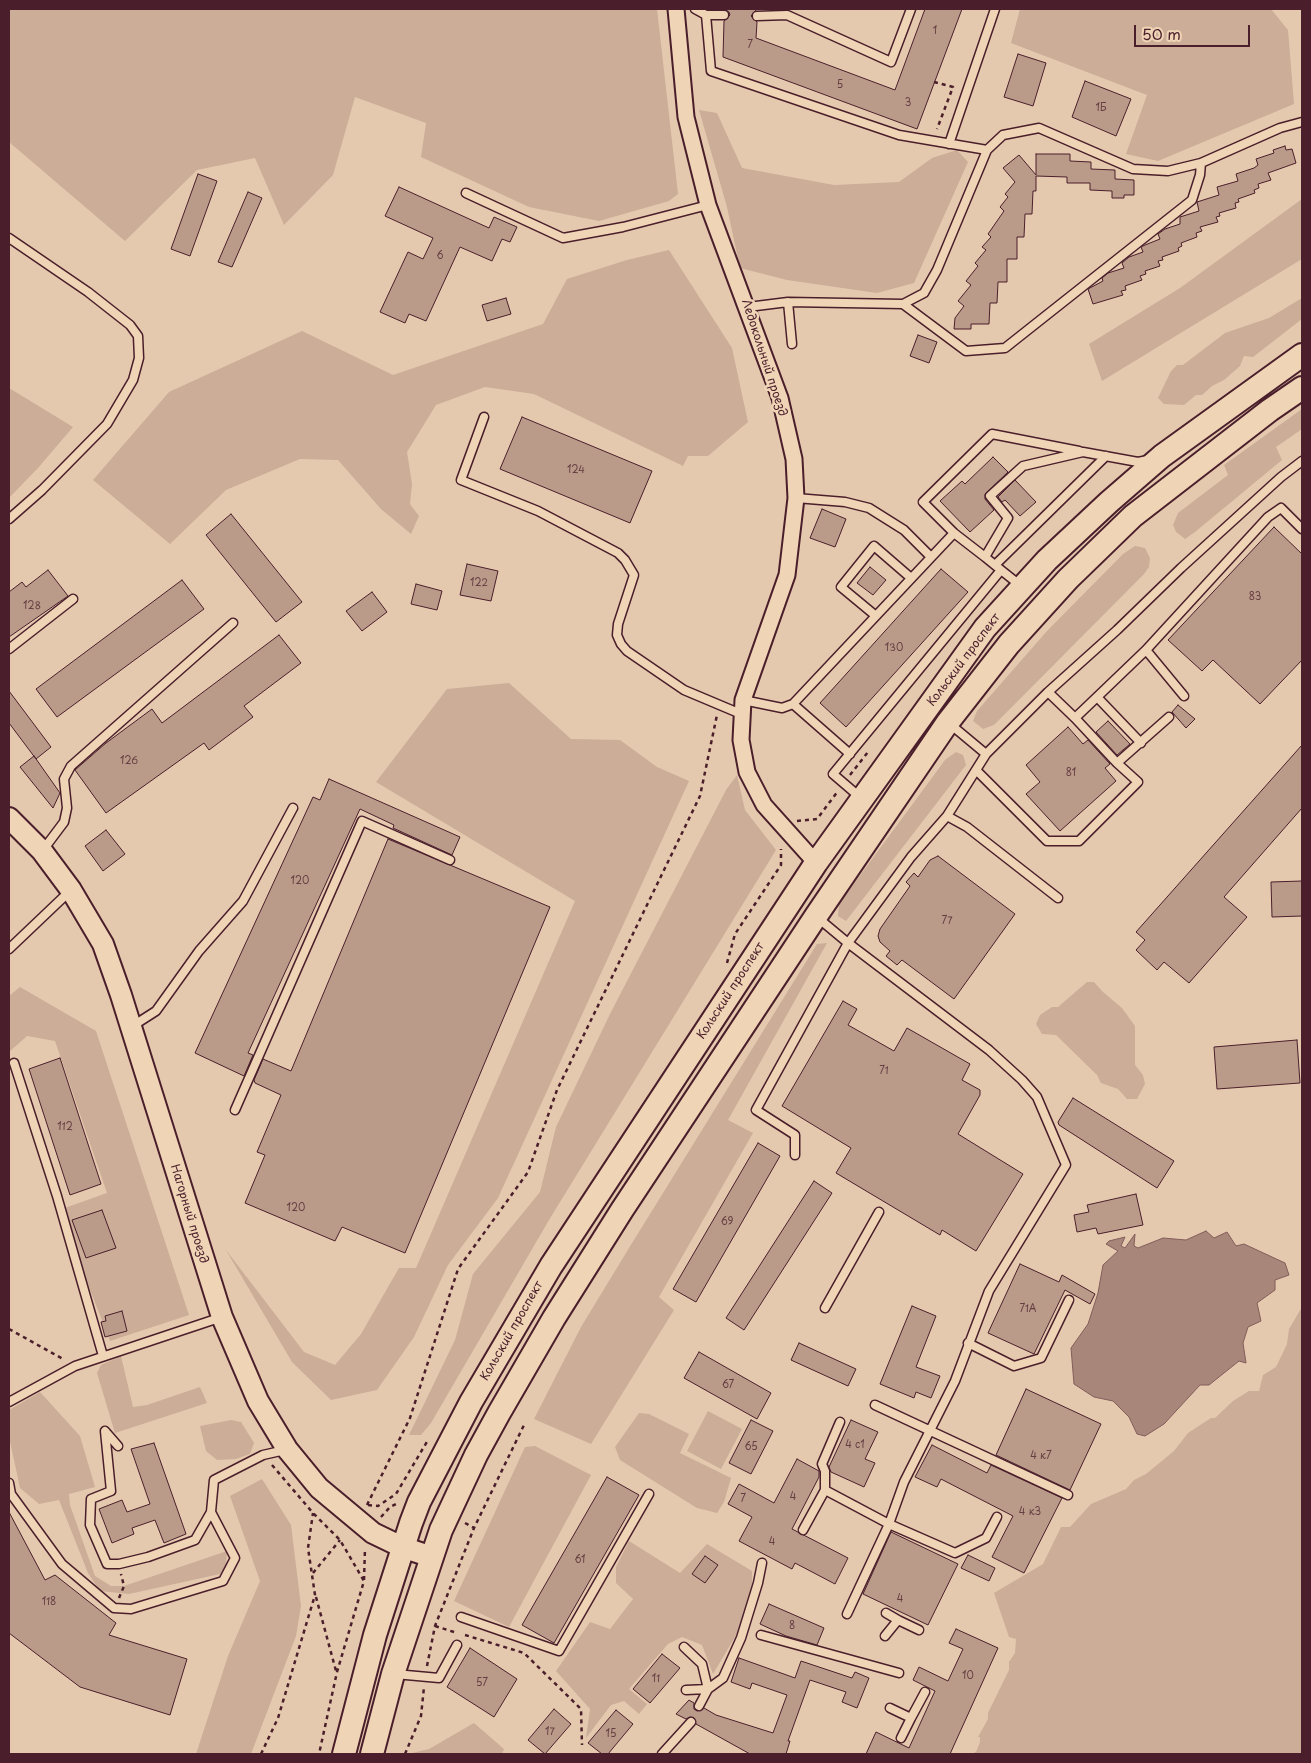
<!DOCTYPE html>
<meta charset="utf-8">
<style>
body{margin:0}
#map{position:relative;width:1311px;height:1763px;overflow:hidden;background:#e5c9ae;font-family:"Playpen Sans",sans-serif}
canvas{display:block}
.frame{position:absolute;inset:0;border:10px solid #4a1f2b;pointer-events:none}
.scale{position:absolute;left:1134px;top:25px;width:116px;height:22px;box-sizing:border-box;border:2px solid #4a1f2b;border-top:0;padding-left:6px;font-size:15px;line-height:18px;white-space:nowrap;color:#4a1f2b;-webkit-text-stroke:4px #efd4b6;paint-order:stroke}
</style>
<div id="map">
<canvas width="1311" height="1763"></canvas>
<div class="frame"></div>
<div class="scale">50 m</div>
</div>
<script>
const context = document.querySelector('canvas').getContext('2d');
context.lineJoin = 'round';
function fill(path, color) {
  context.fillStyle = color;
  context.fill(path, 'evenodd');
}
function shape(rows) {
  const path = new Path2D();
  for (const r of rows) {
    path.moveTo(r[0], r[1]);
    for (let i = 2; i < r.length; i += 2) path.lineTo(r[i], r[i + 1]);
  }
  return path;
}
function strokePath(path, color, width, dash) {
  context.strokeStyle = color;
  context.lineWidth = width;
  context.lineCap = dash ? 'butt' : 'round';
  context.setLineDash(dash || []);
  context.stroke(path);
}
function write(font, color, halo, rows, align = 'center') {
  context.font = font + ' "Playpen Sans",sans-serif';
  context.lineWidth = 5;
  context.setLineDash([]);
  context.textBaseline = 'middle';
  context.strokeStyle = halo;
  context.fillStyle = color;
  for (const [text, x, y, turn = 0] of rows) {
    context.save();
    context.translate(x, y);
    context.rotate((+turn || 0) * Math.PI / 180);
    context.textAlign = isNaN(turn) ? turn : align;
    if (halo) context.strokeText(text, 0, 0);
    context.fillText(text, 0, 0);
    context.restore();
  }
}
fill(shape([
 [9,9,657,9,678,194,669,201,599,221,529,207,421,157,426,123,355,97,333,175,284,225,255,158,197,170,125,241,9,142],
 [1020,9,1271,9,1288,30,1294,104,1158,161,1126,154,1147,95,1011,43],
 [699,110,717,113,742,168,834,185,899,182,932,158,957,150,968,162,914,283,877,293,787,280,740,268,727,207],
 [1302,199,1302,259,1102,381,1089,344,1180,288],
 [669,250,732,348,748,422,708,456,688,456,683,466,534,394,485,387,436,405,407,452,412,484,410,504,419,516,411,534,381,509,338,460,300,459,226,490,170,544,93,480,169,392,302,331,393,375,543,324,567,279,627,260],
 [1302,298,1302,319,1253,357,1244,356,1240,366,1224,380,1212,386,1202,395,1196,395,1184,405,1164,404,1158,398,1171,371,1177,365,1183,365,1225,333,1269,318],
 [9,388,73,427,38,468,9,498],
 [1302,409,1302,429,1276,447,1282,460,1195,532,1185,539,1176,532,1173,525,1178,513,1228,475,1224,465],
 [1135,546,1145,548,1150,558,1149,567,1144,574,994,725,983,729,973,721,977,711,1047,631,1123,554],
 [509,683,571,739,620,740,657,767,689,781,498,1198,448,1265,414,1337,377,1390,331,1400,292,1362,226,1250,304,1352,335,1365,361,1334,399,1268,416,1268,575,901,376,782,447,689],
 [956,752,963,755,966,765,846,921,838,916,839,904,945,760],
 [737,775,745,810,776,850,549,1220,431,1423,421,1435,409,1435,455,1340,473,1274,540,1192,556,1127,610,1014,726,790],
 [827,943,728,1120,753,1133,659,1297,674,1310,591,1444,534,1419,581,1327,629,1248,817,944],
 [1087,982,1094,982,1103,992,1122,1008,1135,1026,1135,1065,1143,1075,1145,1084,1137,1099,1127,1099,1118,1089,1101,1083,1097,1075,1056,1035,1042,1034,1036,1024,1040,1015,1052,1007,1058,1007],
 [20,987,96,1031,189,1315,110,1341,59,1210,107,1193,55,1041,27,1036,9,1052,9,996],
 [1302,1307,1302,1754,971,1754,976,1752,980,1742,980,1737,978,1737,988,1719,988,1713,1009,1670,1009,1662,1015,1653,1016,1639,1009,1637,994,1593,1043,1564,1061,1527,1070,1527,1091,1504,1126,1489,1134,1480,1146,1474,1174,1451,1188,1433,1211,1418,1215,1418,1233,1401,1249,1391,1259,1391,1263,1375,1276,1367,1287,1344,1289,1329],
 [121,1356,133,1407,147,1405,200,1387,207,1403,115,1433,97,1373,101,1365],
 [40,1392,80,1436,95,1487,69,1494,70,1505,95,1576,111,1586,124,1586,227,1551,226,1565,220,1574,129,1594,100,1591,88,1573,59,1500,39,1504,20,1488,9,1437,9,1410],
 [708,1411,742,1429,721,1469,687,1451],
 [639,1413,649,1414,689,1434,680,1453,731,1478,724,1502,717,1513,697,1508,620,1460,615,1447],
 [231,1420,241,1422,254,1443,250,1454,236,1459,217,1460,206,1451,200,1426],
 [535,1446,591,1475,509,1627,454,1601,525,1447],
 [262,1479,291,1525,301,1606,296,1636,251,1754,196,1754,228,1656,260,1581,230,1496],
 [629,1541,680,1573,707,1544,752,1571,752,1584,738,1632,713,1674,702,1645,682,1637,668,1644,629,1689,647,1704,639,1714,624,1701,611,1705,586,1738,590,1709,556,1671,590,1622,610,1629,633,1599,616,1583,616,1567],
 [474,1723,504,1749,502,1754,408,1754,429,1749]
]), '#cbad98');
const water = shape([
 [1206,1231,1214,1238,1227,1232,1236,1246,1244,1244,1285,1263,1289,1275,1275,1280,1275,1290,1257,1303,1261,1321,1248,1327,1243,1343,1246,1363,1239,1361,1209,1385,1200,1385,1164,1424,1145,1436,1137,1434,1129,1417,1113,1401,1094,1397,1074,1384,1071,1348,1088,1324,1098,1293,1103,1265,1118,1251,1106,1244,1109,1241,1125,1237,1121,1246,1125,1248,1135,1234,1134,1246,1138,1248,1163,1238,1186,1240,1206,1231]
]);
fill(water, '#a88679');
strokePath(water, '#825d5a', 1);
const building = shape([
 [724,9,757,9,751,16,757,22,756,38,895,90,925,9,962,9,917,129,723,57,724,21,730,15,729,12,724,9],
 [1018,54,1046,63,1033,106,1004,97,1018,54],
 [1085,81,1131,99,1116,136,1072,117,1085,81],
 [1285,146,1286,150,1292,149,1296,163,1268,173,1271,180,1258,184,1259,188,1254,190,1255,193,1238,199,1239,202,1235,203,1236,208,1219,213,1220,216,1216,217,1218,222,1200,227,1202,231,1196,233,1197,237,1181,243,1182,246,1178,248,1179,251,1162,257,1163,260,1158,261,1160,266,1145,271,1146,274,1140,276,1142,280,1125,286,1126,290,1121,291,1123,295,1093,304,1088,289,1103,281,1102,278,1108,273,1124,268,1122,263,1129,257,1143,252,1141,247,1145,245,1160,239,1158,234,1165,229,1180,224,1180,217,1199,211,1197,202,1219,195,1217,187,1238,181,1236,174,1254,168,1258,165,1256,159,1274,153,1273,150,1285,146],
 [1036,154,1070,154,1070,161,1091,162,1091,169,1115,170,1115,179,1134,180,1134,195,1124,195,1124,198,1112,198,1112,191,1090,190,1090,183,1067,183,1067,177,1036,176,1036,191,1033,191,1032,214,1025,214,1024,237,1017,237,1017,259,1007,259,1007,282,998,282,997,303,990,303,989,324,971,324,971,329,954,329,955,318,964,306,958,301,971,285,966,281,978,266,975,263,986,250,982,247,991,237,988,234,1004,211,1000,207,1008,197,1005,194,1015,182,1003,168,1019,155,1036,175,1036,154],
 [198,174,217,181,190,256,171,249,198,174],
 [399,187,489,228,494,217,517,227,510,242,502,239,492,261,460,247,426,321,409,314,405,323,380,312,408,252,423,259,433,238,385,216,399,187],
 [248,192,262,198,232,267,218,262,248,192],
 [506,298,511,314,487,321,482,305,506,298],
 [918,335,937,342,929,363,910,356,918,335],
 [522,417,652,471,630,523,500,469,522,417],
 [993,457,1008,472,985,494,985,499,994,510,970,532,940,501,962,481,965,484,993,457],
 [1015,480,1036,502,1020,516,1005,500,1002,502,998,497,1015,480],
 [822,509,846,519,835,547,810,538,822,509],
 [231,514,302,602,276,622,206,535,231,514],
 [1274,527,1302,554,1302,660,1260,704,1213,660,1202,671,1168,640,1274,527],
 [467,564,498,571,491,601,460,595,467,564],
 [870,567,886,580,873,595,857,583,870,567],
 [941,569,968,592,846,727,820,703,941,569],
 [48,570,68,596,9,637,9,592,22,582,26,587,48,570],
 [182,580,204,609,57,717,36,689,182,580],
 [416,584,442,591,437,610,411,604,416,584],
 [372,592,387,612,362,631,346,611,372,592],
 [279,635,301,663,244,706,253,717,209,750,204,743,106,813,75,770,106,743,152,709,162,723,279,635],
 [9,691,51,747,36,759,9,723,9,691],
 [1178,705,1195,719,1186,728,1172,712,1178,705],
 [1108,721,1130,744,1117,755,1096,732,1108,721],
 [1068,727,1083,744,1088,740,1110,764,1105,768,1116,781,1060,831,1026,794,1040,782,1026,765,1068,727],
 [1302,745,1302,808,1224,897,1247,917,1189,983,1164,962,1157,970,1136,950,1145,940,1136,932,1302,745],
 [34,756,60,793,53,808,20,767,34,756],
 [329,779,460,837,452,855,393,828,394,825,360,809,248,1053,253,1055,244,1076,195,1053,313,797,320,800,329,779],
 [106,830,125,854,103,871,85,846,106,830],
 [388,839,550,907,405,1253,342,1227,335,1241,245,1203,265,1155,257,1152,281,1095,255,1083,254,1080,263,1059,291,1071,388,839],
 [938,856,1015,914,954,999,902,960,897,965,886,956,890,951,880,942,878,936,880,929,910,886,906,882,914,873,918,877,930,860,938,856],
 [1302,881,1302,916,1272,917,1271,882,1302,881],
 [843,1001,857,1009,848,1025,894,1051,907,1028,970,1064,962,1080,980,1090,980,1095,958,1134,1023,1174,976,1251,942,1230,940,1235,836,1173,851,1148,782,1106,843,1001],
 [1297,1040,1300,1083,1217,1089,1214,1047,1297,1040],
 [60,1058,101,1184,70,1195,29,1069,60,1058],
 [1073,1098,1174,1161,1157,1188,1059,1125,1058,1122,1073,1098],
 [758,1143,780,1156,696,1302,673,1289,758,1143],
 [814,1181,832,1193,744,1330,726,1318,814,1181],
 [1136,1194,1143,1225,1098,1234,1096,1228,1077,1232,1074,1215,1089,1212,1087,1205,1136,1194],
 [102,1210,116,1248,86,1258,72,1220,102,1210],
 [1020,1264,1059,1282,1062,1275,1095,1294,1090,1304,1065,1290,1034,1354,988,1333,1020,1264],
 [912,1306,936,1316,916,1367,940,1376,931,1398,916,1392,914,1398,880,1384,912,1306],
 [122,1311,127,1331,105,1337,101,1322,106,1321,105,1316,122,1311],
 [799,1343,856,1369,848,1386,791,1360,799,1343],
 [699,1352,771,1393,757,1419,684,1378,699,1352],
 [1026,1389,1101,1424,1070,1490,996,1455,1026,1389],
 [751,1420,773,1431,751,1474,729,1463,751,1420],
 [851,1420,878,1432,865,1459,875,1463,864,1487,831,1472,829,1467,851,1420],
 [154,1443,186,1534,164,1543,155,1520,132,1528,134,1534,112,1543,99,1509,122,1500,127,1512,150,1504,131,1449,154,1443],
 [932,1445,987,1473,991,1465,1062,1498,1024,1573,992,1557,1013,1516,941,1479,937,1487,915,1477,932,1445],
 [797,1459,819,1471,819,1477,792,1529,848,1558,835,1584,795,1563,792,1569,739,1541,752,1517,728,1504,739,1484,774,1503,797,1459],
 [607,1477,639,1495,554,1643,522,1625,607,1477],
 [9,1512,45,1580,55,1575,116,1623,109,1635,187,1659,170,1715,80,1687,9,1633,9,1512],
 [891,1532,958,1564,928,1625,863,1594,891,1532],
 [968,1555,995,1568,989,1581,961,1568,968,1555],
 [705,1556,718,1565,705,1583,692,1574,705,1556],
 [769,1604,824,1628,817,1645,786,1636,760,1624,769,1604],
 [956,1629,998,1648,950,1754,866,1754,876,1732,909,1748,935,1691,913,1680,919,1667,948,1681,963,1649,949,1643,956,1629],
 [470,1648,517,1679,494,1717,447,1687,470,1648],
 [662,1654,680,1668,650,1703,633,1689,662,1654],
 [739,1658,795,1678,801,1661,852,1678,855,1672,869,1678,857,1708,842,1702,846,1692,810,1680,788,1741,790,1741,786,1754,750,1754,696,1724,694,1718,690,1717,686,1719,676,1714,689,1700,694,1703,694,1709,697,1711,704,1708,716,1715,773,1733,787,1695,752,1683,750,1689,731,1682,739,1658],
 [554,1709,571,1724,545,1754,528,1740,554,1709],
 [616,1710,633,1724,608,1754,602,1754,588,1743,616,1710]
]);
fill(building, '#ba9a89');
strokePath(building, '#4a1f2b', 1);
const lane = shape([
 [695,9,706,15,724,15],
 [706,15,711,71,899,135,987,150],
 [757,16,787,15,891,62,911,9],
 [949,144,995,9],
 [466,193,563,238,623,227,708,205],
 [9,238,88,292,130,325,138,336,139,358,133,380,107,424,42,490,9,519],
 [788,302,792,344],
 [903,304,966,351,1005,348,1192,200,1200,175,1201,163],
 [748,307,788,302,903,304,924,293,937,270,987,150,1003,135,1039,128,1133,169,1168,171,1201,163,1280,128,1302,122],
 [484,417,461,480,538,511,618,553,625,560,634,575,618,624,617,635,621,644,627,651,684,690,741,714],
 [796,498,845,502,869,508,904,530,931,557],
 [985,557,954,533,923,502,992,434,1079,451],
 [995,565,1106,456],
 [1001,570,1021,586],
 [876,616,841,587,874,546,911,578],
 [9,649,73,599],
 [1146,650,1184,696],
 [1048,692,1075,718,1097,697],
 [743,700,782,708,793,704,850,754],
 [793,704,954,533],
 [1075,718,1117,763],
 [950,724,986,754,1048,692,1117,630,1181,568,1281,477,1302,461],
 [1141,743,1097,697,1146,650,1268,517,1281,508,1302,529],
 [976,770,1047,841,1079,841,1138,782,1117,763,1169,717],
 [861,798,833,774,1001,570,985,557,1008,518,990,496,1023,466,1083,452,1138,462,1148,460],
 [947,816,986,754],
 [43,850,64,822,67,808,64,779,71,766,233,623],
 [9,949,71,890],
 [131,1027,156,1011,199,951,243,901,293,808],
 [14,1063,57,1196,103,1356],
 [235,1110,362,821,450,860],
 [795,1155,795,1135,756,1110,848,943,818,918],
 [825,1308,879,1212],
 [968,1343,1014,1366,1041,1358,1069,1300],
 [9,1402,75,1366,222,1317],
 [875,1405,1068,1495],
 [118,1446,105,1431,111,1491,91,1499,90,1525,107,1564,119,1564,148,1557,195,1540,211,1512,214,1480,263,1455,285,1450],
 [9,1483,11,1494,62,1564,114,1608,131,1609,223,1581,235,1558,211,1512],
 [825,1490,889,1524,955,1553,986,1538,997,1517],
 [803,1530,825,1490,825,1471,822,1464,840,1422],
 [886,1613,898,1620],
 [847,1614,889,1524,904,1482,955,1381,989,1291,1066,1165,1037,1097,1022,1080,989,1050,848,943,911,857,947,816,967,827,1058,898],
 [461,1617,559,1651,649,1494],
 [761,1635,899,1673],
 [885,1636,898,1620,919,1630],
 [684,1647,702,1664,708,1689,686,1690],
 [395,1674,439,1678,457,1645],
 [699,1706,708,1689,723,1678,741,1638,758,1583,762,1563],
 [890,1708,911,1718,901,1738],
 [911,1718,925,1692],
 [662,1754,691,1722]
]);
const street = shape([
 [676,9,686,117,708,205,780,398,794,459,796,498,787,575,743,700,741,740,747,772,764,805,816,863]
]);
const secondary = shape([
 [9,818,42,851,71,890,103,944,121,995,222,1317,258,1401,287,1449,319,1488,373,1533,402,1547,432,1557]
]);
const primary = shape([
 [344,1754,375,1635,411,1523,419,1502,471,1402,551,1266,816,863,985,628,1047,560,1109,502,1162,456,1302,355],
 [372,1754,393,1674,441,1530,476,1455,499,1413,554,1318,622,1210,816,916,948,722,1009,644,1068,579,1133,516,1270,410,1302,388]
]);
strokePath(lane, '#4a1f2b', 11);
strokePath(street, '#4a1f2b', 19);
strokePath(secondary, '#4a1f2b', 24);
strokePath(primary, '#4a1f2b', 26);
strokePath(shape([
 [934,82,953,87,937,129],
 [850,775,868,752],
 [797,821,817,819,838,791],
 [727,963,735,934,781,865,781,849],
 [9,1329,63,1359],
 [272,1465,313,1513,340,1540,364,1581,337,1672,319,1754],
 [367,1505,410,1418,458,1269,528,1172,557,1090,700,796,717,715],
 [368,1505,378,1506,396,1494,428,1440],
 [381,1517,390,1507,398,1503],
 [465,1523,474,1528],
 [313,1573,340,1540],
 [364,1580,365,1548],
 [316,1597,336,1671],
 [119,1598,124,1586,121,1574],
 [435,1626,457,1633],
 [465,1635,524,1653,581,1709,582,1745],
 [427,1666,435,1626,474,1528,524,1425],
 [261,1754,278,1718,315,1595,308,1548,313,1513],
 [405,1754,421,1716,424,1687]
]), '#4a1f2b', 2.5, [4, 4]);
strokePath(lane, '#efd4b6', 8);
strokePath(street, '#efd4b6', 15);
strokePath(secondary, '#efd4b6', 20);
strokePath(primary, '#efd4b6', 22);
write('10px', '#663e42', null, [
 ["1",935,31],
 ["7",750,45],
 ["5",840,85],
 ["3",908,103],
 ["1Б",1101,108],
 ["6",440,256],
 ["124",576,470],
 ["122",479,583],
 ["83",1255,597],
 ["128",32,606],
 ["130",894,648],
 ["126",129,761],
 ["81",1071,773],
 ["120",300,881],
 ["77",947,921],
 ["71",884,1071],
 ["112",65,1127],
 ["120",296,1208],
 ["69",727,1222],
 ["71А",1028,1309],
 ["67",728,1385],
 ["4 с1",855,1445],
 ["65",751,1447],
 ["4 к7",1041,1456],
 ["4",793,1497],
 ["7",743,1499],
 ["4 к3",1030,1512],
 ["4",772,1542],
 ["61",580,1560],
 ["4",900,1599],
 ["118",49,1602],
 ["8",792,1626],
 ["10",968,1676],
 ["11",656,1679],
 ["57",482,1683],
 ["17",550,1732],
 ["15",611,1734]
]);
write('12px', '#4a1f2b', '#efd4b6', [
 ["Ледокольный проезд",764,358,72],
 ["Кольский проспект",964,660,-53],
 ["Кольский проспект",731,991,-57],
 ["Нагорный проезд",189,1214,73],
 ["Кольский проспект",512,1331,-60]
]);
</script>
